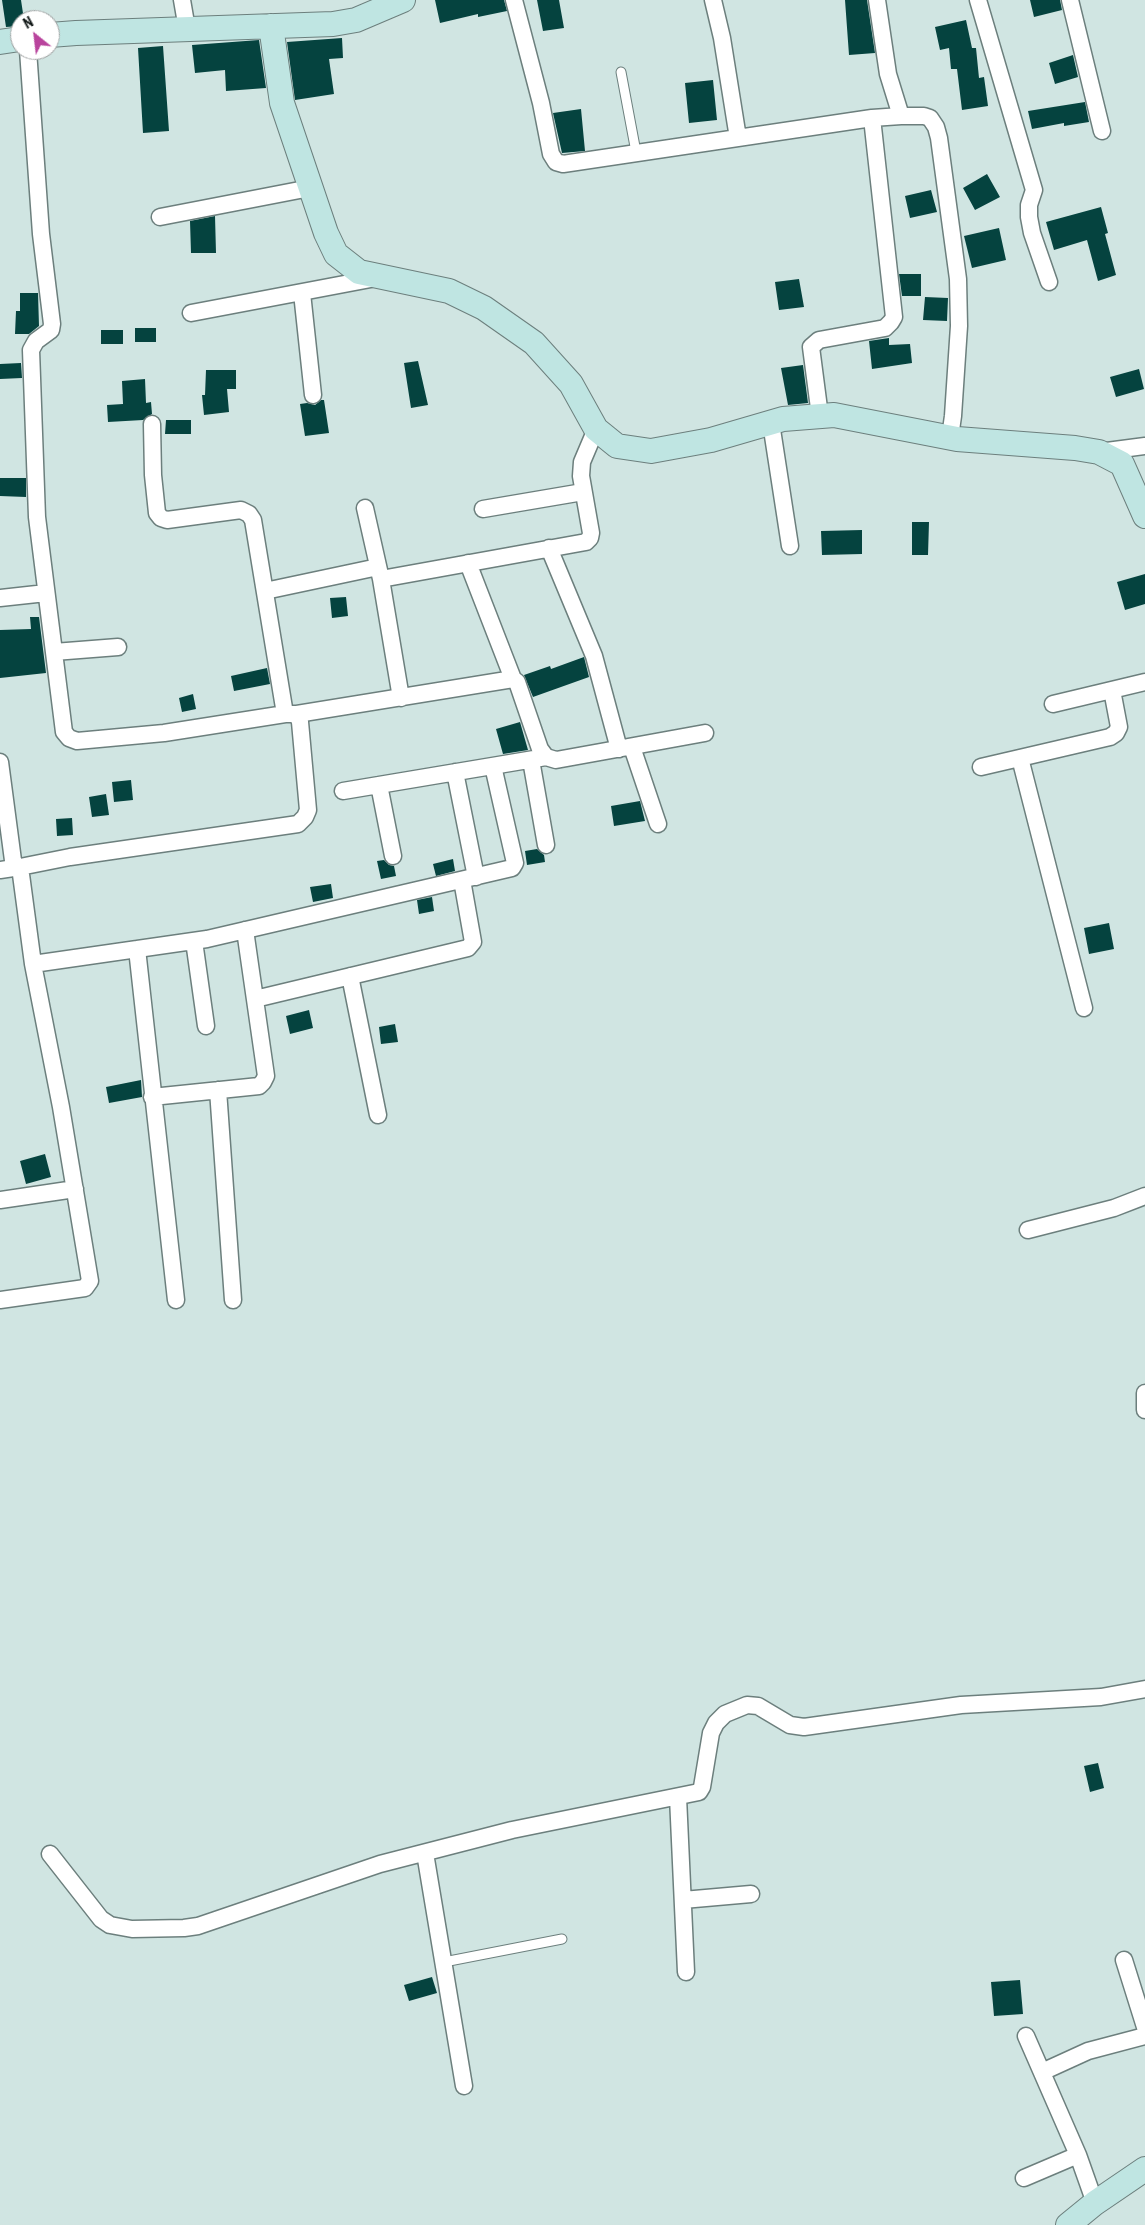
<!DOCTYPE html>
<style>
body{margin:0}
#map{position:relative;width:1145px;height:2225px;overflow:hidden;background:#d0e5e2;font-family:"Roboto Condensed",sans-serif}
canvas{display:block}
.north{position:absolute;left:10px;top:10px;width:50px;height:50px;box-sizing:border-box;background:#fff;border:1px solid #9fa2a2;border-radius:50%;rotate:331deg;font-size:14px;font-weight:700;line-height:20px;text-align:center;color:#101716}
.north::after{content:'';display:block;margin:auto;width:18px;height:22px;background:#b9449d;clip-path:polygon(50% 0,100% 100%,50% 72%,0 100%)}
</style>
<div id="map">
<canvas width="1145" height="2225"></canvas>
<div class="north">N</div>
</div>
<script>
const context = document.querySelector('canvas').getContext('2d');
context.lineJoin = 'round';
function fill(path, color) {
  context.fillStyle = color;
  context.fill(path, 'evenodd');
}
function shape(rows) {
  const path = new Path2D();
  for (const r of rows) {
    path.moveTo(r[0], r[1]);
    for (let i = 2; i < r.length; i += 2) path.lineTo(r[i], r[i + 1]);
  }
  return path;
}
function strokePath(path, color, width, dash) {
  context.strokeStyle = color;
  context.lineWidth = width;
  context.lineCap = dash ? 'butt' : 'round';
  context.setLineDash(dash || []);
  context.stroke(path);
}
fill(shape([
 [2,0,21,0,24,20,20,20,20,26,6,27],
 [435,0,504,0,507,11,478,17,478,14,440,23],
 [537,0,559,0,564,28,543,31],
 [845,0,867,0,875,53,849,55],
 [1030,0,1060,0,1062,10,1034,17],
 [966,20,972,48,976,48,979,78,984,77,988,106,962,110,957,69,951,69,949,48,940,50,935,27],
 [342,38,343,58,329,59,334,94,295,100,287,42],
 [259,40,266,88,226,91,225,70,195,73,192,45],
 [163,46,169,131,143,133,138,48],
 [1073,55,1078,77,1055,84,1049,63],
 [713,80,717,120,689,123,685,83],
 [1085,102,1089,122,1064,126,1064,123,1032,129,1028,111],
 [581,109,585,151,562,153,553,113],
 [987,174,1000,197,975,210,963,188],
 [931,190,937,212,910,218,905,196],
 [1101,207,1108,233,1105,234,1116,275,1098,281,1087,240,1054,250,1046,222],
 [215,216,216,253,191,253,190,221],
 [999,228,1006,260,972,268,964,236],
 [899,274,921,274,921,296,902,296],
 [799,279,804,307,779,310,775,282],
 [20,293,38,293,39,326,29,334,15,334,16,311,20,311],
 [925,297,948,298,947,321,923,320],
 [135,328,156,328,156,342,135,342],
 [101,330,123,330,123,344,101,344],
 [889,338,889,345,910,344,912,363,872,369,869,341],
 [418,361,428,405,411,408,404,363],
 [21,363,22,378,0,379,0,364],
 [803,365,808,403,788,405,781,368],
 [1139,369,1144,389,1116,397,1110,377],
 [206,370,236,370,236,389,227,389,229,412,204,415,202,395,205,395],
 [145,379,146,403,151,402,152,414,143,420,108,422,107,405,123,404,122,381],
 [321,400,324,400,329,433,305,436,300,404,307,403,315,405],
 [166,420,191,420,191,434,165,434],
 [0,478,26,478,26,497,0,496],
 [912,522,929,522,928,555,912,555],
 [862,530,862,554,822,555,821,531],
 [1145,574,1145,604,1125,610,1117,582],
 [346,597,348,616,332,618,330,598],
 [30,617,39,617,46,673,0,678,0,630,31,629],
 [584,657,589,677,533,697,524,675,550,666,551,669],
 [267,668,270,684,234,691,231,676],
 [193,694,196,709,182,712,179,698],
 [520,722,528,750,503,754,496,729],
 [131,780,133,800,114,802,112,782],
 [106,794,109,815,92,817,89,797],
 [640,801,645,821,614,826,611,806],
 [72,818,73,835,57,836,56,819],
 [537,849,544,855,545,862,527,865,525,851],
 [453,859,455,871,436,876,433,864],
 [384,860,389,865,394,866,396,876,381,879,377,861],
 [331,884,333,898,313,902,310,887],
 [432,897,434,911,419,914,417,900],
 [1109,923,1114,949,1089,954,1084,928],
 [309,1010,313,1028,290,1034,286,1016],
 [395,1024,398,1042,381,1044,379,1027],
 [141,1080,142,1097,109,1103,106,1087],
 [45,1154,51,1177,26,1184,20,1161],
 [1098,1763,1104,1788,1090,1792,1084,1766],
 [432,1977,437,1993,409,2001,404,1985],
 [1020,1980,1023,2014,994,2016,991,1982]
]), '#05433f');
const lane = shape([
 [621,72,636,152],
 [444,1962,562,1939]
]);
const street = shape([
 [182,0,187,29],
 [514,0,541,103,551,154,556,162,563,164,872,118,901,116,924,116,930,118,936,127,939,138,958,279,959,326,953,416,950,437],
 [713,0,722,38,738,138],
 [877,0,888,74,901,116],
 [978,0,1034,190,1029,205,1029,217,1032,233,1049,282],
 [1070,0,1102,131],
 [160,217,310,188],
 [302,293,313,395],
 [191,313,376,278],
 [820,416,811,347,819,340,885,328,891,322,894,317,872,118],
 [771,423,790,546],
 [152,424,153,475,157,513,161,518,167,520,241,510,249,514,253,520,285,714],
 [1099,452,1145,446],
 [365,508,381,579,401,698],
 [483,509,583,492],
 [549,548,594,656,619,749],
 [468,563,513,679],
 [381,579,586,542,590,538,591,533,581,476,582,462,596,429],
 [265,591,378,567],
 [0,598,46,593],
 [54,652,118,647],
 [1053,704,1145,682],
 [297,714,513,679,517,682,540,749,546,757,556,760,628,747,633,750,658,824],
 [628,747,705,733],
 [1020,758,1084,1008],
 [531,760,546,845],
 [0,762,14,868],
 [981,767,1110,737,1116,733,1119,727,1112,690],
 [455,772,476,877],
 [379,785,393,856],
 [343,791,546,757],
 [0,870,20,867],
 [194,941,206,1026],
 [137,949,176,1300],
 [33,964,207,939,512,868,515,863,493,766],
 [350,976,378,1115],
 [255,999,468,948,473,942,462,880],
 [218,1090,233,1300],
 [152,1097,259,1086,263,1082,266,1076,245,930],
 [0,1200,75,1189],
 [1028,1230,1114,1208,1145,1196],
 [0,1300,85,1288,90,1281,61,1107,33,964,20,867,70,857,298,824,305,817,308,810,300,722,297,714,285,714,164,733,77,741,69,738,64,732,37,517,31,350,36,341,51,330,52,324,41,234,28,50],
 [1145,1393,1145,1410],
 [678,1797,686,1972],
 [425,1853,464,2086],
 [50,1854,101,1919,110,1925,132,1929,184,1928,198,1926,380,1864,512,1830,699,1792,702,1787,711,1733,716,1723,725,1714,747,1705,758,1706,790,1725,804,1727,961,1705,1101,1697,1145,1689],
 [683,1900,751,1894],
 [1124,1960,1145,2027],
 [1026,2036,1078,2155,1095,2203],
 [1042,2072,1088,2051,1145,2036],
 [1024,2178,1078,2155]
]);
const secondary = shape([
 [271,26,282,103,326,233,336,254,359,272,449,291,484,308,534,343,571,384,596,429,617,446,651,451,711,440,783,419,834,415,957,439,1075,448,1099,452,1122,464,1145,516],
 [50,35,76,33,333,24,356,20,403,0],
 [0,42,20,39],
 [1068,2225,1095,2203,1145,2169]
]);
strokePath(lane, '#6c7f7d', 11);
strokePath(street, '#6c7f7d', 19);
strokePath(secondary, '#6c7f7d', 26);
strokePath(lane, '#fff', 9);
strokePath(street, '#fff', 16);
strokePath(secondary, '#bfe5e2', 24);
</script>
